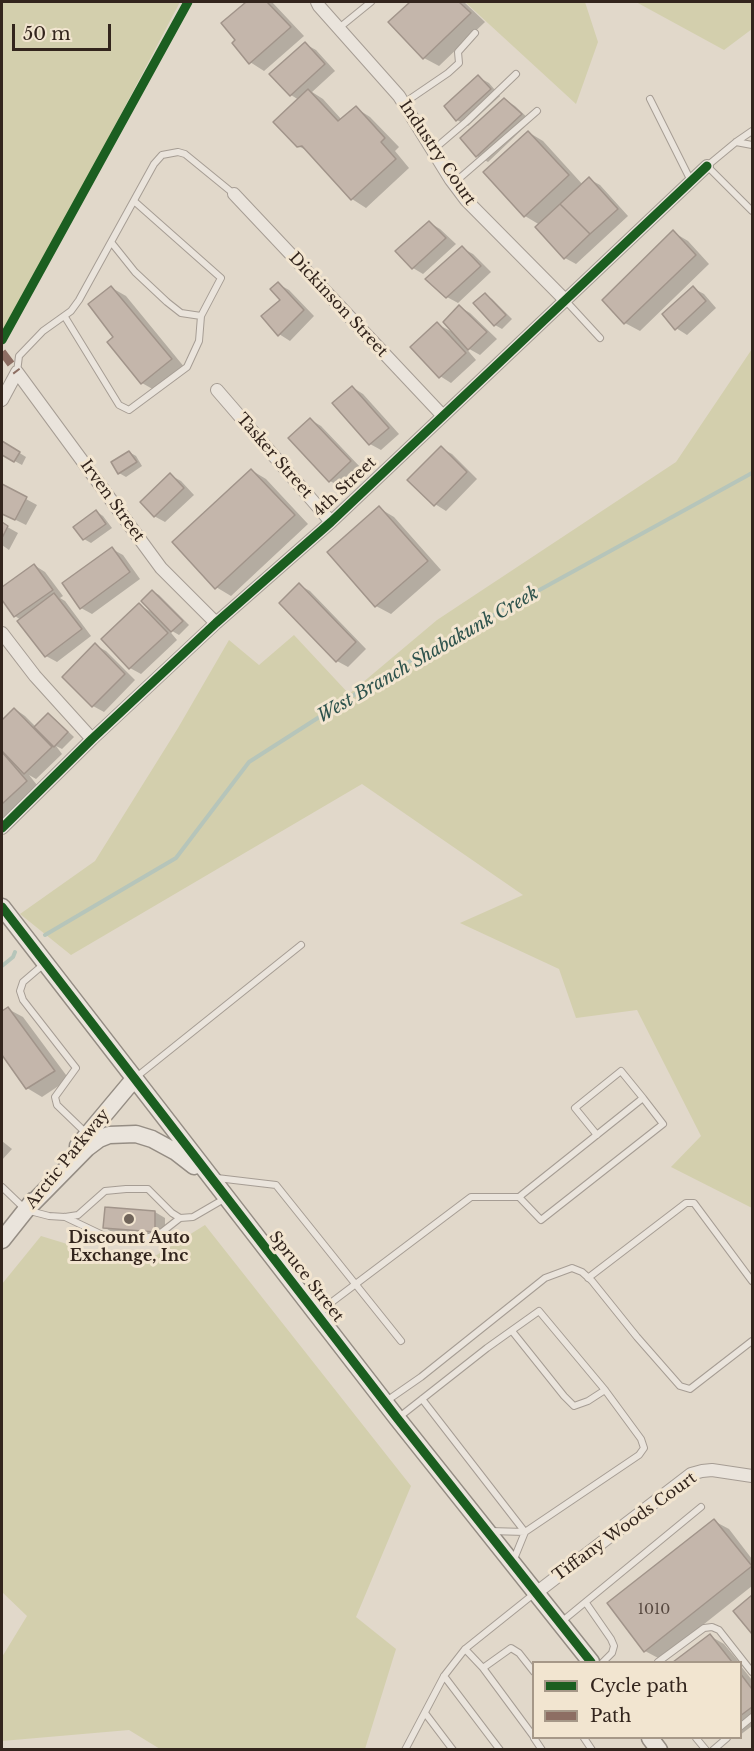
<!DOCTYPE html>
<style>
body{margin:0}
#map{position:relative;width:754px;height:1751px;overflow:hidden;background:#e1d8ca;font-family:"Libre Baskerville",serif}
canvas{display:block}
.frame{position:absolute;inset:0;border:3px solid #33251d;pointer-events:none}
.legend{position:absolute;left:532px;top:1661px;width:210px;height:78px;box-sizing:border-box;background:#f2e5d0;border:2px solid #a69888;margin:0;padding:8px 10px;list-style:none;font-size:18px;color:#33251d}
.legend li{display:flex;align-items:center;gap:12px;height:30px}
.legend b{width:30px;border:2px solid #a69888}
.scale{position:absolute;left:12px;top:24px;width:99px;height:27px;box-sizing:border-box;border:3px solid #33251d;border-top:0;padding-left:8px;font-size:18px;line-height:21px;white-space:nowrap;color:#33251d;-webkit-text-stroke:4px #f2e5d0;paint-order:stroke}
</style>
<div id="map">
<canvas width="754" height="1751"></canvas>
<div class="frame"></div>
<ul class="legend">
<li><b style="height:8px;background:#1b5e20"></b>Cycle path</li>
<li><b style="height:8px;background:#8d6e63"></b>Path</li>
</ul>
<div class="scale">50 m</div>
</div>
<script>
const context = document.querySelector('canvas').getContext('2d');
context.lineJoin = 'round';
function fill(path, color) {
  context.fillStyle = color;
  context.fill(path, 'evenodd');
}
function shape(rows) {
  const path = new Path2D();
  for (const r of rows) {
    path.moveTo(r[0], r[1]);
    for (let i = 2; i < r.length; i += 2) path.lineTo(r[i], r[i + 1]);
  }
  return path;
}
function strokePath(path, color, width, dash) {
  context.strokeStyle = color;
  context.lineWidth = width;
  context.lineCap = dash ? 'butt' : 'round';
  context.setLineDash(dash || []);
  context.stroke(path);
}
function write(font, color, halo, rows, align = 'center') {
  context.font = font + ' "Libre Baskerville",serif';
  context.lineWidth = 6;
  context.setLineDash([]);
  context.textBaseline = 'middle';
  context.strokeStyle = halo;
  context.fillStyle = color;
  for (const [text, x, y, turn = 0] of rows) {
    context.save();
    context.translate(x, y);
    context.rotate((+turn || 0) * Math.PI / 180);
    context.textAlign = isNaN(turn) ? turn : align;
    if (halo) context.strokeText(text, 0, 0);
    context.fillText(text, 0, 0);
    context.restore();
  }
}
fill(shape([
 [2,2,180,2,2,340],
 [465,2,585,2,598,42,576,104],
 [636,2,752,2,752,29,724,50],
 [752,349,752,1208,671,1167,701,1136,637,1010,576,1018,559,969,460,923,523,895,362,784,71,955,20,914,95,861,178,728,229,640,259,665,294,635,349,694,437,620,676,462],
 [205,1225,411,1486,356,1617,396,1649,365,1749,160,1749,129,1730,2,1741,2,1657,27,1616,2,1592,2,1284,41,1236,139,1266]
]), '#d3cfad');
fill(shape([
 [247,2,272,2,304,36,264,71,250,62,238,40,248,3],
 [412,2,464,2,485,22,439,66,424,58,390,22],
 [305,44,316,50,335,71,312,92,323,99,342,120,356,108,370,117,399,147,395,151,409,168,366,208,352,199,310,152,298,146,299,100,291,95],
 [478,77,489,83,500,96,468,126,457,120],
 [504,99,515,106,531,121,488,162,477,156],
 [528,132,543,141,583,185,589,179,600,185,628,216,576,264,565,258,537,227,540,225,525,216],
 [430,223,440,229,456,244,423,274,413,268],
 [673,232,688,241,709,264,640,331,625,323,604,300],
 [462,248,473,254,491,272,458,303,447,297],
 [278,284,289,290,314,316,290,341,279,334,282,300],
 [112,288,126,296,185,368,156,391,142,383,115,338],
 [693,288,704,294,716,308,687,335,676,328],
 [485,295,492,299,512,319,502,329,495,325],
 [460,307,470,313,497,339,480,355,464,346,476,360,451,383,440,376,437,324,454,333],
 [352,387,363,394,399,434,381,450,370,444],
 [311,420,321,426,361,468,341,487,330,481,291,439],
 [2,442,26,457,22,465,2,454],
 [441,448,452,454,477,479,446,511,435,504],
 [129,452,136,456,142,466,126,477,119,473],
 [251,470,266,479,308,524,231,596,216,587],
 [170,475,181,481,194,495,165,522,154,516],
 [2,486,37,505,26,525,2,513],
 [379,508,394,517,441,570,391,614,376,606],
 [97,512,103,516,112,528,91,543,84,539],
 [2,524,18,533,9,550,2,545],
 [112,549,123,555,140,579,92,614,81,608],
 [34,565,45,572,63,596,60,598,65,601,91,636,57,662,46,656,21,620,15,616,2,597,2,589],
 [299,585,310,591,366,649,348,667,337,661],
 [152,591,159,595,189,625,179,635,167,628,177,640,141,674,130,668,103,639,139,605,153,613],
 [95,645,106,651,135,680,104,712,93,706],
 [15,709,25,716,36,727,48,715,55,719,74,737,62,749,56,746,62,754,36,779,29,775,41,790,2,825,2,722],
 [8,1009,23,1017,69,1079,42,1097,27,1088,2,1053,2,1013],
 [2,1141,12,1149,2,1160],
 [155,1212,165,1218,165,1238,115,1234,104,1227],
 [714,1521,729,1529,752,1559,752,1586,660,1659,645,1651],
 [710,1636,724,1644,739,1662,675,1662],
 [740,1665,752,1680,752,1726,740,1735]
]), '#0003');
strokePath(shape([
 [45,935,176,858,249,762,385,675,752,473],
 [2,966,13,957,15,952]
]), '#b6c5ba', 4);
const building = shape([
 [245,2,267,2,291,27,249,64,232,43,235,40,221,23,246,2,245,2],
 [410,2,459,2,471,13,423,59,388,22,410,2],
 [305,42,325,64,290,96,269,74,305,42],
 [478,75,491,89,456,121,444,106,478,75],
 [308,89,338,121,356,106,385,138,381,142,396,159,351,200,302,146,297,147,273,122,308,89],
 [504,98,522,114,476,157,460,138,504,98],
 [528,131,569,175,524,217,483,172,528,131],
 [589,177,618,209,590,234,560,204,589,177],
 [560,204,590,234,564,259,535,227,560,204],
 [429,221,446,238,412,269,395,251,429,221],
 [673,230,696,255,624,324,602,300,673,230],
 [462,246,481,266,446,298,425,279,462,246],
 [278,282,304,310,278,336,261,316,280,300,270,289,278,282],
 [111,286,172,359,141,384,107,342,113,337,88,304,111,286],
 [693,286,706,301,675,330,662,314,693,286],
 [485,293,506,315,494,326,473,303,485,293],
 [459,305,487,332,468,350,443,322,459,305],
 [437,322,466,353,439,378,410,347,437,322],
 [352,386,389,428,369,445,332,403,352,386],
 [310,418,351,461,329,482,288,438,310,418],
 [2,441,20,452,14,462,2,455,2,441],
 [441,446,467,472,434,506,407,480,441,446],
 [129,451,137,462,118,474,111,462,129,451],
 [251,469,295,515,215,589,172,542,251,469],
 [170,473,184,488,154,517,140,502,170,473],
 [2,484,27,497,15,520,2,514,2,484],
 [379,506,428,561,375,607,327,552,379,506],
 [96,510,106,524,83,540,73,527,96,510],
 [2,522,8,526,2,538,2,522],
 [112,547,130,572,80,609,62,583,112,547],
 [34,564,53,590,14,617,2,600,2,587,34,564],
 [299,583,356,642,336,662,279,603,299,583],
 [152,590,183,621,171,632,141,601,152,590],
 [54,593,82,629,45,657,17,621,54,593],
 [139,603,168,633,129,669,101,639,139,603],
 [95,643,125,674,92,707,62,677,95,643],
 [14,708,52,747,24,774,2,751,2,720,14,708],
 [48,713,68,732,54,747,34,727,48,713],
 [2,752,27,781,2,804,2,752],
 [8,1007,55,1071,26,1089,2,1055,2,1011,8,1007],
 [105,1207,155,1211,155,1232,103,1228,105,1207],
 [714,1519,752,1566,644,1652,607,1603,714,1519],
 [752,1595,752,1634,733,1611,752,1595],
 [710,1634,732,1662,673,1662,710,1634],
 [740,1673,752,1689,752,1707,740,1716,740,1673]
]);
fill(building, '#c4b6ab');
strokePath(building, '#a1948a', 1.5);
const lane = shape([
 [339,28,371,2],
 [650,99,691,181],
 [404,103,448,73,459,63,458,52,475,33],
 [752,131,736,142,707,166,752,211],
 [736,142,752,145],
 [433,150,467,121,516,74],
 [454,183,537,111],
 [111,242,135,272,167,302,181,313,201,316],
 [565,300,600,338],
 [65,317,119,405,129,410,187,367,199,341,201,316,221,278,134,201],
 [17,372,19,356,43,331,71,311,79,300,154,164,162,155,178,152,185,154,234,194],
 [44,964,23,982,20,991,23,1000,76,1068,55,1097,57,1105,86,1133],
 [135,1078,301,945],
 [597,1135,575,1108,621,1071,643,1098],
 [217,1178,276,1185,401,1341],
 [2,1187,26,1210,49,1216,65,1217,78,1215,105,1191,126,1189,148,1189,172,1213,180,1218,193,1217,224,1199],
 [65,1217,111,1239,134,1241,149,1237,162,1232,180,1218],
 [588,1278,686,1203,694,1203,752,1281],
 [316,1314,471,1197,519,1197,643,1098,663,1124,541,1220,519,1197],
 [512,1331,564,1396,574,1406,588,1401,605,1390],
 [422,1399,525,1532],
 [385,1402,421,1377,545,1278,572,1268,582,1272,592,1281,637,1337,680,1386,690,1389,752,1341],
 [398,1418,487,1348,539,1311,605,1390,641,1439,644,1448,639,1455,525,1532,490,1531],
 [514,1559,525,1532],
 [586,1603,611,1639,614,1646,612,1653,603,1662],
 [560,1623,701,1507],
 [465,1649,483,1668,511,1648,519,1653,534,1672],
 [658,1662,704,1628,712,1627,719,1630,752,1672],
 [483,1668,534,1737],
 [444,1676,500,1750],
 [425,1713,453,1750],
 [740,1727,752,1717],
 [534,1738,542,1750],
 [584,1738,592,1750],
 [696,1738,706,1750],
 [405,1750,444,1676,465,1649,535,1593],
 [713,1750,727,1738]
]);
const street = shape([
 [317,2,319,6,399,96,451,180,466,200,565,300],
 [234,194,443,416],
 [217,390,331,522],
 [2,400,17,372,161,568,216,623],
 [2,633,35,676,92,739],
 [2,828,92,739,216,623,331,522,707,166],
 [536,1593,691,1474,702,1471,712,1470,752,1476]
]);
const secondary = shape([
 [2,907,397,1418,591,1662],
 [78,1146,134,1079],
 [26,1210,87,1148,99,1139,109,1135,136,1134,152,1139,176,1152,194,1166],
 [2,1240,33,1201],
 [650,1738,659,1750]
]);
strokePath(lane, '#a69d94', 8);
strokePath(street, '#a69d94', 14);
strokePath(secondary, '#958d84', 19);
strokePath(lane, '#eae4dc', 6);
strokePath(street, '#eae4dc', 12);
strokePath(secondary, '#eae4dc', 16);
strokePath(shape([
 [2,352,17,372]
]), '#8d6e63', 8, [15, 8]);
strokePath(shape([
 [2,340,188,2],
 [2,828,92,739,216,623,331,522,707,166],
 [2,907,397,1418,591,1662]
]), '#1b5e20', 9);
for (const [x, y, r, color] of [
 [129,1219,6,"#70645a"]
]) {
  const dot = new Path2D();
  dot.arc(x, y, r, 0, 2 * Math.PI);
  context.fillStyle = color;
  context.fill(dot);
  strokePath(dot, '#f2e5d0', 2);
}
write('14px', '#574940', null, [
 ["1010",654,1610]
]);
write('16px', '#33251d', '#f2e5d0', [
 ["Industry Court",437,153,56],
 ["Dickinson Street",338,305,47],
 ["Tasker Street",274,456,49],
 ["4th Street",345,487,-43],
 ["Irven Street",112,501,54],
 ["Arctic Parkway",68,1159,-51],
 ["Spruce Street",306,1277,52],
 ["Tiffany Woods Court",625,1527,-36]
]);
write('bold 16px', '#33251d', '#f2e5d0', [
 ["Discount Auto",129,1238],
 ["Exchange, Inc",129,1256]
]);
write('italic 18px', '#2d524c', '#f2e5d0', [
 ["West Branch Shabakunk Creek",428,655,-30]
]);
</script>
